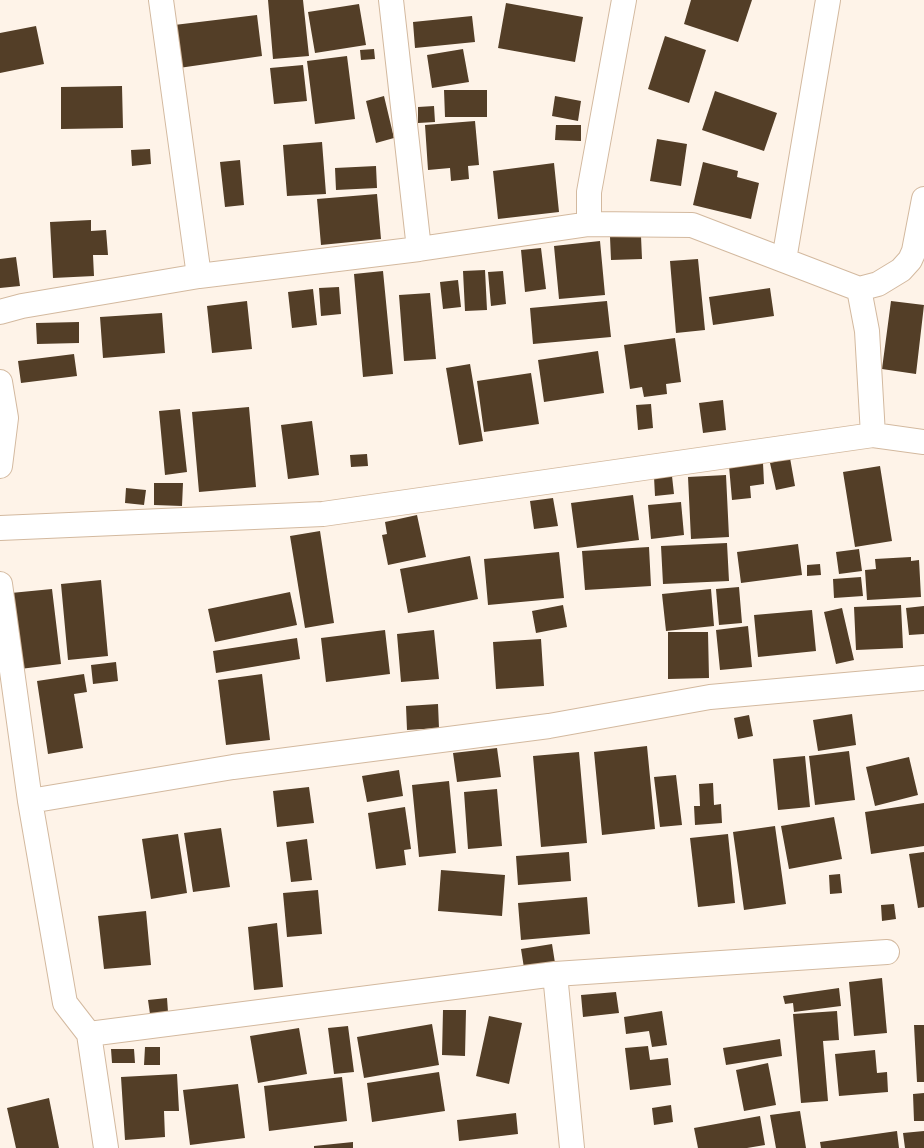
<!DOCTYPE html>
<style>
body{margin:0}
canvas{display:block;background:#fef3e8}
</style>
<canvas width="924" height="1148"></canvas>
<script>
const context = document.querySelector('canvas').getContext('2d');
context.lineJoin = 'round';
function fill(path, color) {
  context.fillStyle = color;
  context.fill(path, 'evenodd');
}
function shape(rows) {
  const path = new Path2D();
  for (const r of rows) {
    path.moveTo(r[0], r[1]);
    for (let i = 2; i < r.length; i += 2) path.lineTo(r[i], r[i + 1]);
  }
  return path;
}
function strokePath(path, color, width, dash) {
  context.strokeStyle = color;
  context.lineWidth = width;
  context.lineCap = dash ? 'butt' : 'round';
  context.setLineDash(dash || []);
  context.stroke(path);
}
fill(shape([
 [268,0,303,0,309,56,273,59],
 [691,0,752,0,738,42,684,24],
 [506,3,583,17,575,62,498,48],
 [359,4,366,45,315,53,308,12],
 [257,15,262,56,172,69,166,26],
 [472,16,475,42,415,48,413,22],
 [36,26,44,64,0,73,0,33],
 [665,36,706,50,689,103,648,89],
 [374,49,375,59,361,60,360,50],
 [463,49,469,82,432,88,427,55],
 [347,56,355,119,315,124,307,61],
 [303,65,307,101,274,104,270,68],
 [122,86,123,128,61,129,61,87],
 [444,90,487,90,487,117,445,117],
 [715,91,777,113,764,151,702,130],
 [384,96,394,138,376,143,366,101],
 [555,96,581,101,578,121,552,116],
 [434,106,435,122,418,123,418,107],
 [475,121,479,165,468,166,469,179,451,181,450,168,428,170,425,125],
 [556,125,581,125,581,141,555,140],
 [657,139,687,144,681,186,650,181],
 [322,142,326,194,287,196,283,145],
 [150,149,151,164,132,166,131,150],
 [240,160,244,205,225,207,220,162],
 [703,162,738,171,737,177,759,183,751,219,693,205],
 [554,163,559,212,498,219,493,171],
 [376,166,377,188,336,190,335,168],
 [377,194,381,239,321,245,317,199],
 [91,220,91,231,106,230,108,255,93,255,94,276,53,278,50,222],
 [641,236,642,259,611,260,610,237],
 [600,241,605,295,559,299,554,246],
 [541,248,546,289,525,292,521,250],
 [16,257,20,286,0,288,0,259],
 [698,259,705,330,676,333,670,261],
 [485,270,487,310,465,311,463,271],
 [383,271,393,374,363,377,354,274],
 [503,271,506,304,491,306,488,272],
 [458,280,461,307,443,309,440,282],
 [339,287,341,314,321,316,319,288],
 [770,288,774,316,713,325,709,297],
 [313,289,317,325,292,328,288,292],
 [430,293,436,359,404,361,399,295],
 [247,301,252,349,212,353,207,306],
 [607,301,611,337,533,344,530,308],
 [891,301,924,305,916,374,882,369],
 [162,313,165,353,103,358,100,317],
 [79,322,79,343,37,344,36,323],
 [675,338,681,382,666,384,667,394,644,397,642,387,630,389,624,345],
 [598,351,604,393,544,402,538,360],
 [74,354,77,376,21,383,18,361],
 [470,364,483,441,459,445,446,368],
 [531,373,539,424,484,432,477,381],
 [723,400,726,430,703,433,699,403],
 [651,404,653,428,638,430,636,405],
 [249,407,256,487,199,492,192,412],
 [180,409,187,472,165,475,159,411],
 [312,421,319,475,288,479,281,425],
 [367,454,368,466,351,467,350,455],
 [790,458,795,486,776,490,770,463],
 [763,463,764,484,750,486,751,498,732,500,729,466],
 [880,466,892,541,855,547,843,472],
 [726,475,729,537,691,539,688,477],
 [672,476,674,494,655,496,654,477],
 [154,483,183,483,182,506,154,505],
 [126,488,146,490,144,505,125,503],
 [633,495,639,540,577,548,571,503],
 [553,498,558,526,534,529,530,501],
 [681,502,684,535,651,539,648,505],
 [417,515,426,557,388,565,382,535,387,534,385,522],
 [320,531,334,623,305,628,290,536],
 [727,543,729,581,663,584,661,546],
 [798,544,802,575,741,583,737,552],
 [649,547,651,586,585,590,582,551],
 [859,549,862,571,839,574,836,552],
 [559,552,564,598,488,605,484,559],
 [470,556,478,599,408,613,400,569],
 [911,557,911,561,919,560,921,597,867,600,865,570,876,569,875,559],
 [820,564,821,575,807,576,807,565],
 [861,577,863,596,834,598,833,579],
 [101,580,108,656,68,660,61,584],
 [739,587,742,623,719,625,716,589],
 [52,589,61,664,20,669,11,593],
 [711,589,714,626,666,631,662,594],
 [290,592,297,625,215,642,208,609],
 [563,605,567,627,536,633,532,611],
 [901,605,903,648,856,650,854,607],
 [924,606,924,634,909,635,906,608],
 [842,608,854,660,836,664,824,612],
 [812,610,816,651,758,657,754,615],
 [748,626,752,667,720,670,716,630],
 [385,630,390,674,326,682,321,638],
 [434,630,439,679,401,682,397,634],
 [668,632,708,632,709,678,668,679],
 [297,638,300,659,216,673,213,651],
 [541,639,544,686,496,689,493,642],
 [116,662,118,681,93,684,91,665],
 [84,674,87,692,74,694,83,748,48,754,37,681],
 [262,674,270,740,226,745,218,680],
 [438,704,439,728,407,730,406,706],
 [852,714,856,745,818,751,813,720],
 [749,715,753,736,738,739,734,718],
 [647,746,655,829,602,835,594,752],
 [497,748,501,777,457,782,453,753],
 [849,751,855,800,815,805,809,756],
 [579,752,587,843,541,847,533,756],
 [805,756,810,807,778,810,773,759],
 [909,757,918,795,875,806,866,767],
 [399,770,403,796,367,802,362,776],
 [676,775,682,825,660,827,654,777],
 [449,781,456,853,419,857,412,785],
 [713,783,714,805,721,804,722,823,695,825,694,806,700,806,699,784],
 [309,787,314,823,277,827,273,791],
 [497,789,502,846,468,849,464,792],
 [924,803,924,846,871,854,865,812],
 [405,807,411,849,404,850,406,865,376,869,368,813],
 [834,817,842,859,789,869,781,826],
 [775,826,786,904,744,910,733,832],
 [221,828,230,887,193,892,184,833],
 [178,834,187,893,151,899,142,839],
 [728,834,735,903,698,907,690,838],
 [307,839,312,880,291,882,286,842],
 [569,852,571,881,518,885,516,856],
 [924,852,924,907,918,908,909,854],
 [441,870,505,875,502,916,438,911],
 [840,874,842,893,830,894,829,875],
 [318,890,322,934,287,937,283,893],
 [587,897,590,934,521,940,518,903],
 [894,904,896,919,882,921,881,905],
 [146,911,151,965,104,969,98,916],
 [277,923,283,987,254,990,248,927],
 [552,944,555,963,524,968,521,949],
 [882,978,887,1033,854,1036,849,982],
 [839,988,841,1006,794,1012,793,1003,785,1004,783,996],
 [616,992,619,1013,583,1017,581,995],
 [167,998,168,1012,150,1014,148,1000],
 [443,1010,466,1010,465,1056,442,1055],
 [662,1011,667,1045,652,1047,649,1031,626,1034,624,1017],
 [837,1011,839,1040,823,1041,828,1101,801,1103,793,1014],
 [489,1016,522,1023,509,1084,476,1076],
 [432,1024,439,1065,364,1078,357,1037],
 [914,1025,924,1025,924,1082,917,1082],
 [348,1026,354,1072,334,1074,328,1028],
 [299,1028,307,1074,258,1083,250,1036],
 [780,1039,782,1056,726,1065,723,1048],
 [648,1046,650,1060,668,1058,671,1085,630,1090,625,1048],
 [145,1047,160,1047,160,1065,144,1065],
 [111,1049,134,1049,135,1063,112,1063],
 [875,1050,877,1073,887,1072,888,1092,839,1096,835,1054],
 [768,1063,776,1105,744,1111,736,1070],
 [439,1072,445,1111,372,1122,367,1083],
 [177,1074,179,1111,164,1111,165,1137,125,1140,121,1077],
 [342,1077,347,1121,269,1131,264,1086],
 [238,1084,245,1138,190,1145,183,1090],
 [924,1093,924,1121,914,1121,913,1094],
 [49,1098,59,1148,16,1148,7,1108],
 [671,1105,673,1122,654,1125,652,1108],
 [800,1111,806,1148,776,1148,770,1115],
 [516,1113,518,1134,459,1141,457,1120],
 [760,1116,765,1145,747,1148,698,1148,694,1128],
 [897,1131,899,1148,821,1148,820,1142],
 [924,1131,924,1148,905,1148,903,1133],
 [353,1142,353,1148,314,1148,314,1146]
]), '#533e27');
const minor = shape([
 [161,0,199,276],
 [391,0,419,249],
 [589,224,589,192,624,0],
 [784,260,828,0],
 [0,312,22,306,199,276,419,249,589,224,692,225,859,289],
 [0,382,6,418,0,466],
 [873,435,867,331,859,289,878,284,901,270,910,260,914,251,924,199],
 [0,528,323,514,873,435,924,442],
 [0,584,30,801,65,1003,89,1034,106,1148],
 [30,801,233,767,549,726,710,697,924,678],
 [555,974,572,1148],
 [89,1034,555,974,887,952]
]);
strokePath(minor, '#d3b99f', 26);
strokePath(minor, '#fff', 24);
</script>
